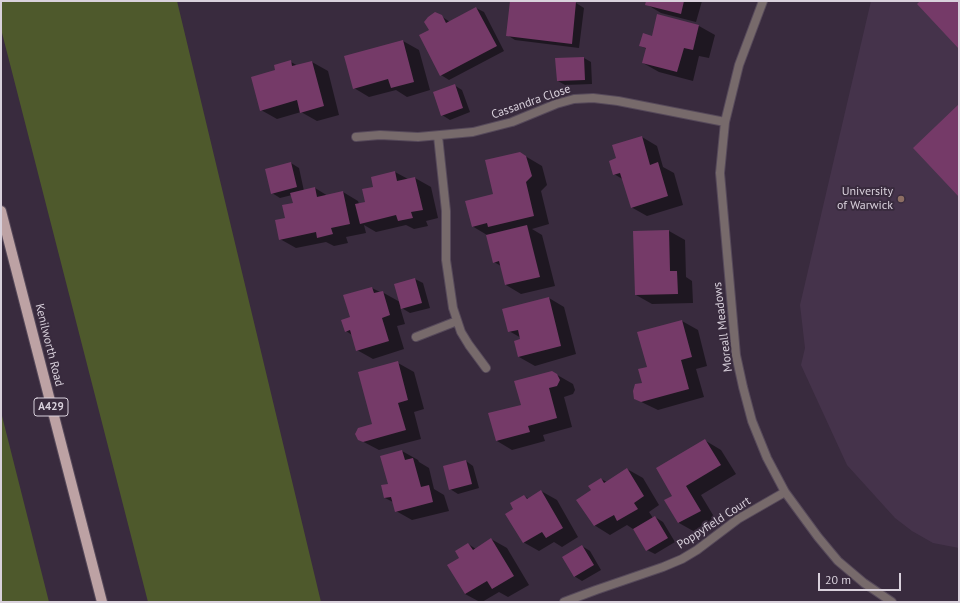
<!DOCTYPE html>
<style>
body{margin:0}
#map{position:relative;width:960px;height:603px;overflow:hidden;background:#392b3e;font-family:"PT Sans",sans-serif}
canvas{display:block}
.frame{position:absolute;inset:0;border:2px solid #d9d1dc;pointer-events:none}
.scale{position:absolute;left:818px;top:573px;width:83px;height:18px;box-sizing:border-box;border:2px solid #d9d1dc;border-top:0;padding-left:5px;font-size:12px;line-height:14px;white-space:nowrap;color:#d9d1dc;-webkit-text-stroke:3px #392b3e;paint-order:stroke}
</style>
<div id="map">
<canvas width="960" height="603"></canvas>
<div class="frame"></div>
<div class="scale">20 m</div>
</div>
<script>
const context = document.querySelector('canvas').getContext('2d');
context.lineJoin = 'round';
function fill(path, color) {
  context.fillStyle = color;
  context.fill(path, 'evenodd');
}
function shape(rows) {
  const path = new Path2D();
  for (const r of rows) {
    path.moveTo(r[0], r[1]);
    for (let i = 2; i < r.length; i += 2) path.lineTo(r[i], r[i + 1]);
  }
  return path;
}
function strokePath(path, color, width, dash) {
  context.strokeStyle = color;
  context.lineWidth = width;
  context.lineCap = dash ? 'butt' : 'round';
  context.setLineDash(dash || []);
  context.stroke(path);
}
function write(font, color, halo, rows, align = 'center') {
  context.font = font + ' "PT Sans",sans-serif';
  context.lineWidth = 4;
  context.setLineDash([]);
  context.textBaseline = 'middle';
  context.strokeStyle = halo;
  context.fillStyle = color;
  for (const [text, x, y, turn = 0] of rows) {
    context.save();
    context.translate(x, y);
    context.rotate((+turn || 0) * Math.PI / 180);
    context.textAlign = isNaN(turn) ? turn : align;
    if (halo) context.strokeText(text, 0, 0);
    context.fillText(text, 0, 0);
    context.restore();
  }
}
fill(shape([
 [871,1,959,1,959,548,933,543,912,531,895,518,847,465,801,365,805,348,800,305]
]), '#45334b');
fill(shape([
 [1,1,177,1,321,602,148,602,1,29],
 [1,412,49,602,1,602]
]), '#4e592c');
fill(shape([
 [511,1,571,1,570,2,576,3,584,8,579,48,515,40,507,35],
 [647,1,702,1,696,22,661,13,646,4],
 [476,8,484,12,504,51,449,80,441,75,430,31,441,16,450,22],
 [658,15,699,26,715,35,709,58,699,56,693,81,659,72,643,63,647,49,640,46,653,37],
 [403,41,419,50,430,90,407,97,396,90,369,97,354,88],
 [584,58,591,62,592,84,565,85,558,81],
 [291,62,298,66,312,62,328,71,339,115,317,121,301,112,277,119,261,110,276,71],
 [454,85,462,90,470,112,450,120,442,115],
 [642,137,657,146,663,167,674,173,683,205,647,216,631,207,624,180,614,174,617,159],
 [520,153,542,166,547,185,541,191,549,224,532,229,542,235,555,286,521,294,506,285,501,266,494,262,487,235,472,226,495,195],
 [291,163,299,168,304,191,315,188,328,196,343,192,358,201,359,204,367,202,374,187,395,172,408,179,415,178,431,187,438,218,426,221,428,226,414,229,406,225,376,232,364,225,366,233,346,237,348,243,334,246,326,242,296,248,280,239,286,219,294,204,292,195,280,198,272,193],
 [669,231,685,240,686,277,692,281,693,303,652,304,636,295],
 [415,279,423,283,430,308,410,313,400,307,405,324,397,326,404,349,373,359,357,350,352,335,346,331,351,318,372,288,380,292,382,292,400,302],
 [549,298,564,307,576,354,535,366,519,357,523,339,509,331],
 [682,321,698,330,707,366,696,369,704,397,658,410,635,399,643,383,648,368],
 [398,363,414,372,424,409,414,412,421,439,379,450,358,439,373,425],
 [552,372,573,384,575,390,573,394,564,397,572,427,543,435,545,441,512,450,497,441,522,406],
 [706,441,721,450,736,474,701,495,716,520,695,532,679,523,666,501,673,497],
 [402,451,418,460,419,462,429,468,434,489,444,495,449,511,412,520,396,511,393,502,385,498,389,484,382,457],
 [466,461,473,466,479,488,458,494,450,489],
 [627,469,643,478,659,505,649,512,653,518,655,517,663,522,675,542,655,554,647,550,633,529,627,525,610,535,594,525,593,490,601,479,607,482],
 [541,491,557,500,578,537,562,547,554,542,539,551,523,542,515,509,524,496,529,499],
 [491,539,507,548,529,585,508,597,499,592,482,602,480,602,465,594,460,559,468,544,476,549],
 [582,546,590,551,601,570,582,581,574,576]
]), '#0007');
fill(shape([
 [510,1,568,1,576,2,572,44,506,36],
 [646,1,684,1,681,14,645,5],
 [920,1,959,1,959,49,917,4],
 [476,7,497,46,440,76,419,35,429,30,424,22,428,17,435,12,442,15,446,23],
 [657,14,699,25,693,50,684,48,677,72,642,63,646,48,639,46,643,33,652,36],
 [403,40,414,82,391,88,388,79,353,89,344,56],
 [584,57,585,80,557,81,555,58],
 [291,60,292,66,312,61,324,106,300,113,297,100,260,111,251,77,275,70,274,65],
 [455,84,463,108,441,116,433,92],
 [959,104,959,197,913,148],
 [642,136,650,165,658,162,668,196,631,208,620,173,613,175,609,161,616,158,612,145],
 [520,152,526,156,532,176,526,182,534,216,488,227,487,223,472,227,465,201,493,194,485,160],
 [291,162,297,187,271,194,265,169],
 [395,171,397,181,415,177,423,210,411,212,413,218,398,221,396,215,360,224,355,204,365,202,362,189,373,187,371,177],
 [315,187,317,197,343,191,350,224,331,228,333,234,317,238,316,232,279,240,275,220,285,218,282,205,293,203,290,193],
 [527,225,540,277,505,285,499,261,493,263,486,235],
 [669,230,670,271,677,271,678,294,635,295,633,231],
 [415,278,422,303,401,309,394,284],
 [372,287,374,293,383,291,390,315,382,318,389,341,356,351,350,330,345,332,341,320,350,317,343,295],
 [549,297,561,346,518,357,514,341,520,339,518,330,508,332,502,309],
 [682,320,692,357,681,360,689,389,641,402,634,399,633,391,635,384,642,383,638,369,647,367,637,332],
 [398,361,408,400,398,403,406,430,363,442,358,440,355,434,358,428,372,424,358,372],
 [552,371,557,374,560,380,557,386,549,388,557,418,528,426,530,432,496,441,488,413,521,405,514,381],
 [705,439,721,465,686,486,701,511,678,523,664,500,672,496,656,468],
 [402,450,405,460,413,458,421,487,429,485,433,502,395,512,391,497,384,498,381,485,388,484,380,456],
 [466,460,472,484,449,490,443,466],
 [627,468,644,496,634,503,638,509,617,521,614,515,594,526,576,500,591,490,588,486,601,478,604,483],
 [541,490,563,528,546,538,542,532,523,543,505,514,513,509,510,503,524,495,527,499],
 [655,516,668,538,646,551,633,529],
 [491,538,514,576,492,589,487,581,465,594,447,565,459,558,455,551,468,543,473,550],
 [582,545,594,565,574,577,562,557]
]), '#753a68');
const street = shape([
 [763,1,739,65,725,122,720,173,736,355,743,387,752,421,767,458,785,492,818,537,838,561,864,583,892,602],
 [438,136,446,211,446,260,453,308,461,332,469,345,486,368],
 [356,137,380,135,418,137,473,132,512,122,556,104,574,99,593,98,618,101,725,122],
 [416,337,457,321],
 [564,602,596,590,663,567,682,559,697,550,738,519,785,492]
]);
const primary = shape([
 [1,211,102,602]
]);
strokePath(street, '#56495a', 10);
strokePath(primary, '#56495a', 12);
strokePath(street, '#776a6b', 8);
strokePath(primary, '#bda2a4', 10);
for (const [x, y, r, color] of [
 [901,199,4,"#8d6e63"]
]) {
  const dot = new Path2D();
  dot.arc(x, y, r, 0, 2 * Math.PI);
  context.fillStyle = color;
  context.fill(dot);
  strokePath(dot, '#392b3e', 1.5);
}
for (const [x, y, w] of [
 [51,407,34]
]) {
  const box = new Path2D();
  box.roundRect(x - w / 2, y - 9, w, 18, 3);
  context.fillStyle = '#392b3e';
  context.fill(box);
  strokePath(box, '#d9d1dc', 1);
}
write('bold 11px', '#d9d1dc', null, [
 ["A429",51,407]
]);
write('12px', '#d9d1dc', '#392b3e', [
 ["Cassandra Close",531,102,-19],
 ["Moreall Meadows",723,327,-97],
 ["Kenilworth Road",49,345,76],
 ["Poppyfield Court",714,523,-33]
]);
write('12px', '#d9d1dc', '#392b3e', [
 ["University",893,192],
 ["of Warwick",893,206]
], 'right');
</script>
